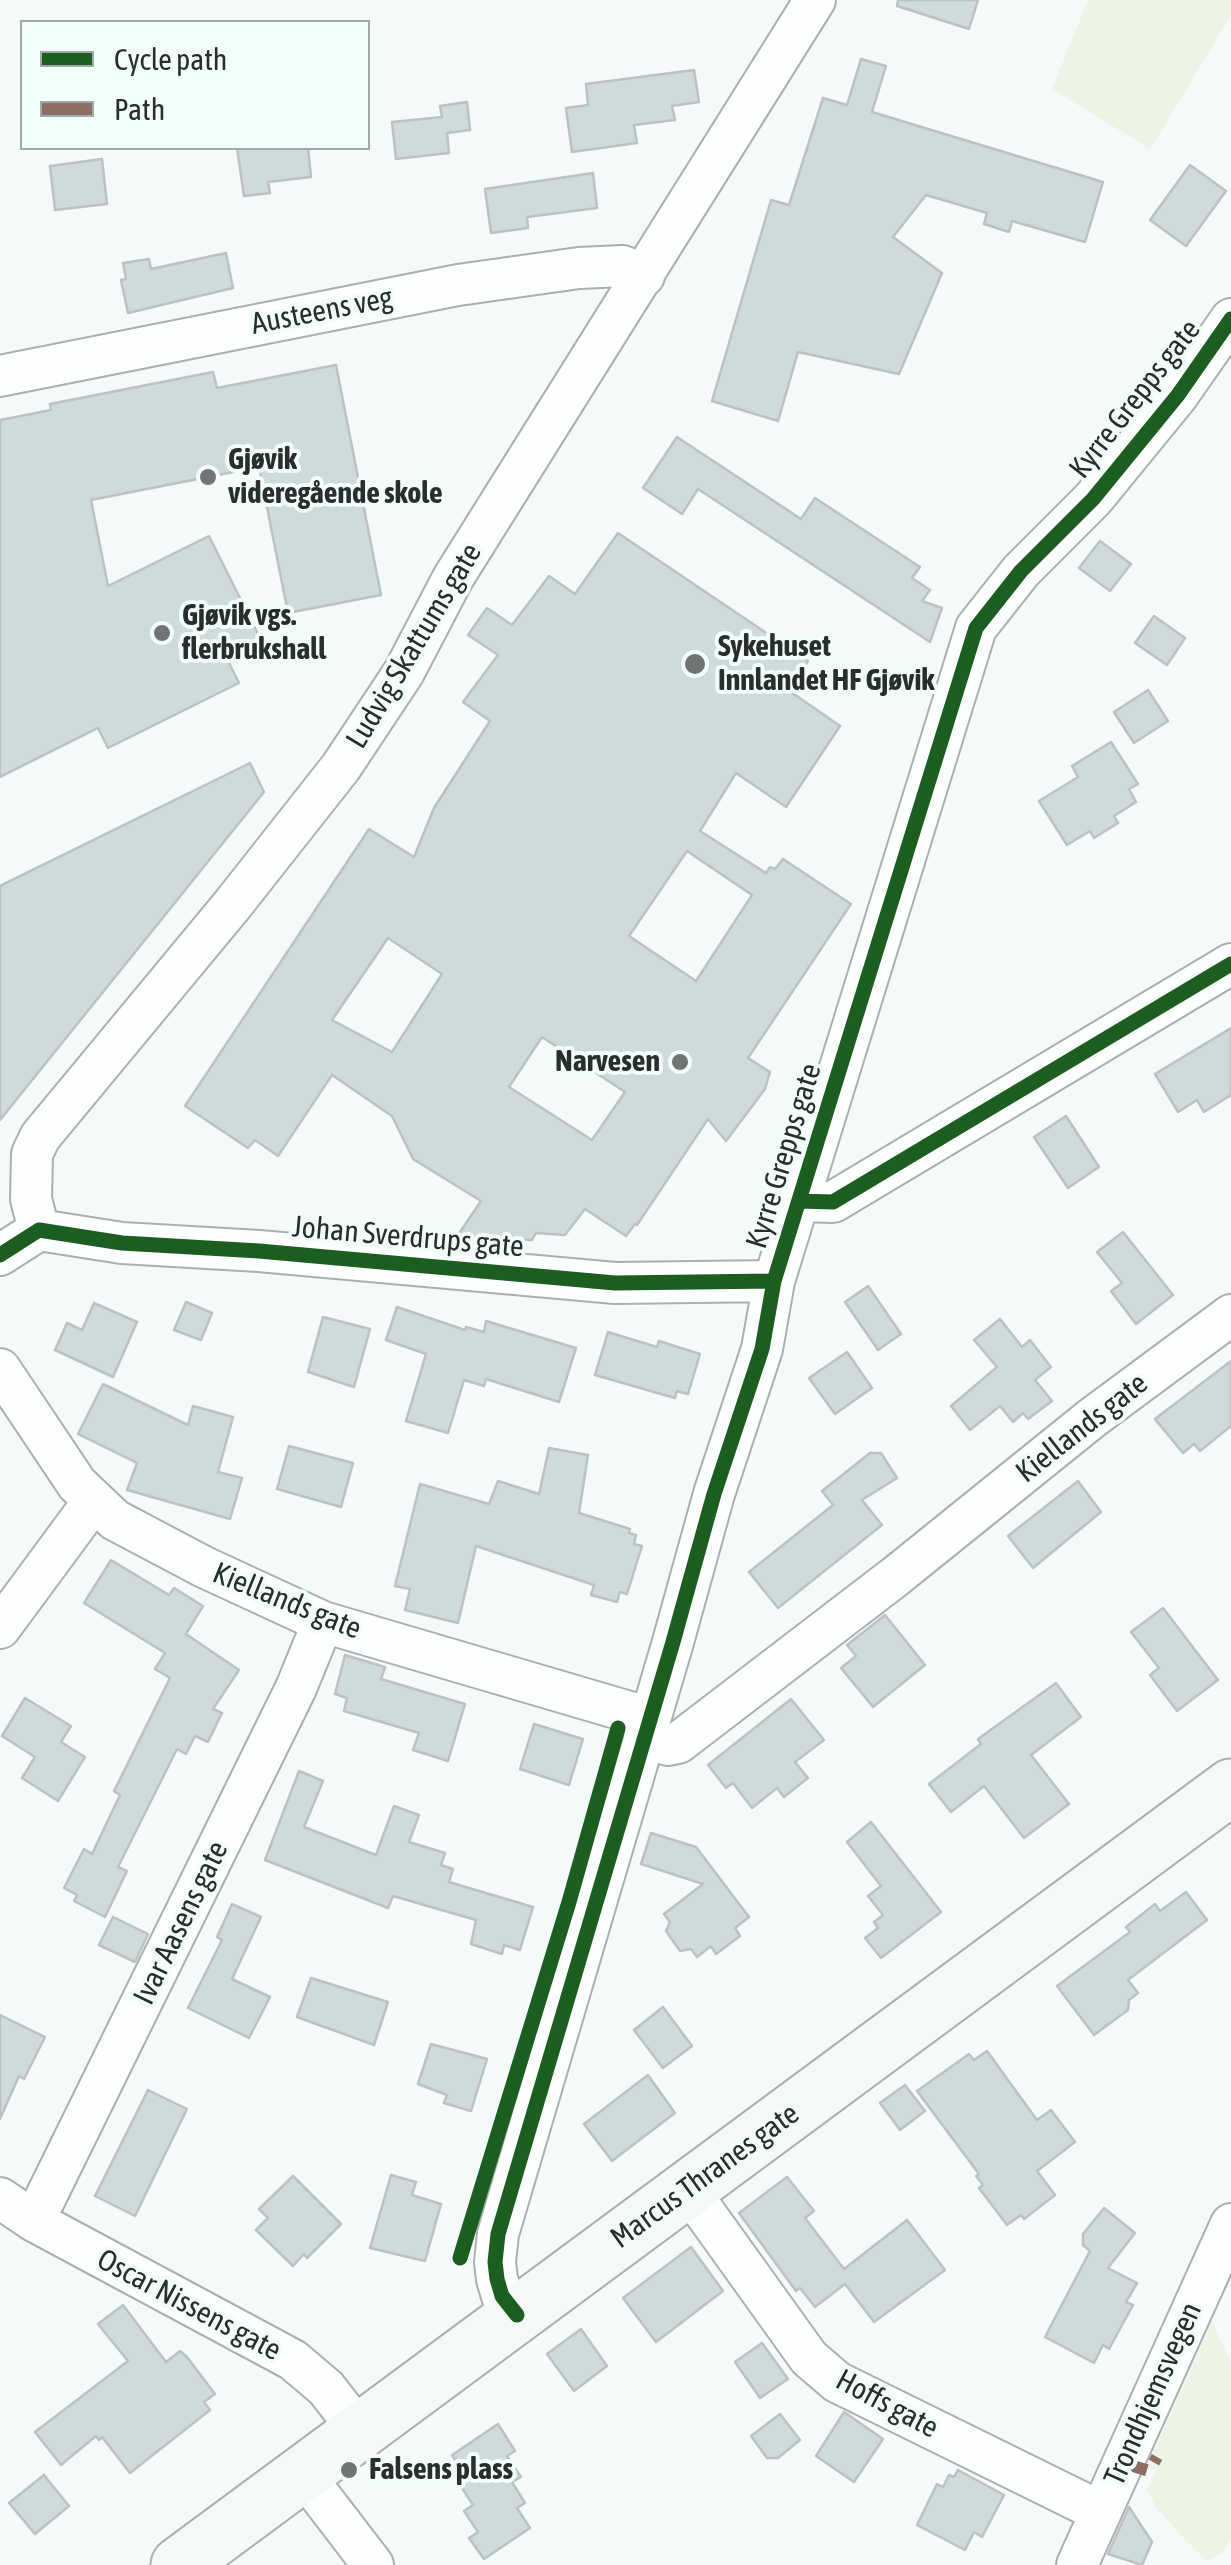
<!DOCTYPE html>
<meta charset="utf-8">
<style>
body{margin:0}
#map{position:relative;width:1231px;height:2565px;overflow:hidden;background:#f4faf9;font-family:"Asap Condensed",sans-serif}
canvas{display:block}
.legend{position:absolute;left:20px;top:20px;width:350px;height:130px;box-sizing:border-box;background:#f1fdfa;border:2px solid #a1aaa8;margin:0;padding:12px 18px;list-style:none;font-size:30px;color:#292d2c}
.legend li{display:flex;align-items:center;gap:20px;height:50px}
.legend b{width:50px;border:2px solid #a1aaa8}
</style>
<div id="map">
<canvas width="1231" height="2565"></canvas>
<ul class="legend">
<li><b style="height:12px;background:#1b5e20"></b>Cycle path</li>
<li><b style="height:12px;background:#8d6e63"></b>Path</li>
</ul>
</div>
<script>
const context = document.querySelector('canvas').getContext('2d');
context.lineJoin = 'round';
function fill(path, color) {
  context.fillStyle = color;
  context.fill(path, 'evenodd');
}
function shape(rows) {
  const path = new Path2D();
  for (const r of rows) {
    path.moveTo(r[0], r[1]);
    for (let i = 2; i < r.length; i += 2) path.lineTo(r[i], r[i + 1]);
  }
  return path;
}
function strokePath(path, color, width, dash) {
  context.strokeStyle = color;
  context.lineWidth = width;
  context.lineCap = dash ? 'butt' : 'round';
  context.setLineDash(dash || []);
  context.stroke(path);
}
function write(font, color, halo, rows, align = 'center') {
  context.font = font + ' "Asap Condensed",sans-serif';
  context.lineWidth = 8;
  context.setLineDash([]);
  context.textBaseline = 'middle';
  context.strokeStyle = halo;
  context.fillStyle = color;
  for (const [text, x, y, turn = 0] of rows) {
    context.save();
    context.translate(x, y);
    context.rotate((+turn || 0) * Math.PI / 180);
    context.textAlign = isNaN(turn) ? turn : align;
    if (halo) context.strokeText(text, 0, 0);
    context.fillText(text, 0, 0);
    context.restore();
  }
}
fill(shape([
 [1088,0,1231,0,1231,16,1150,149,1052,89],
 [1212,2322,1231,2362,1231,2541,1223,2553,1206,2561,1156,2508,1147,2489,1156,2471,1147,2466]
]), '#ecf4e5');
const building = shape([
 [898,0,978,0,969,29,897,6,898,0],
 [861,59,886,66,872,112,1103,182,1085,242,1012,221,1009,232,984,224,987,213,926,195,893,237,942,273,899,374,798,352,778,421,712,401,771,200,789,205,823,98,847,105,861,59],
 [694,70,699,102,672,106,675,120,634,125,637,143,572,152,566,108,588,105,586,84,694,70],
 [467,102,470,130,447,133,449,153,396,159,392,122,442,117,440,106,467,102],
 [237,148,308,148,311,177,268,182,270,193,244,196,237,148],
 [102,159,107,204,55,210,50,166,102,159],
 [1190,165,1226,191,1186,246,1150,220,1190,165],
 [593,173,597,208,527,217,528,228,491,233,485,189,593,173],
 [226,253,233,288,128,313,121,280,126,279,123,263,149,259,151,269,226,253],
 [336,365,381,595,288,613,259,467,91,500,108,586,209,536,264,646,229,663,239,683,108,748,98,728,0,777,0,420,51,410,50,404,213,372,217,388,336,365],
 [677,437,801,519,815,498,920,567,912,578,930,590,922,601,942,608,930,642,698,489,682,514,643,488,677,437],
 [618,533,808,661,804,668,807,669,791,692,840,726,786,807,736,773,700,831,766,873,770,867,775,869,783,859,851,904,748,1058,770,1072,765,1089,726,1141,708,1119,637,1225,635,1224,626,1236,585,1209,565,1235,536,1233,532,1240,456,1238,481,1201,413,1159,392,1116,332,1075,278,1156,255,1140,248,1148,185,1106,369,829,414,857,434,808,490,721,463,702,498,655,468,635,487,608,512,625,549,576,575,594,618,533],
 [687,851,752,895,696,981,629,936,687,851],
 [388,938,442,974,392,1052,332,1020,388,938],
 [542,1037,625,1092,592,1140,509,1087,542,1037],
 [1100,541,1131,564,1110,591,1079,568,1100,541],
 [1154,616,1185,638,1167,665,1135,643,1154,616],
 [1148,690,1168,721,1134,743,1114,712,1148,690],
 [1111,742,1138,784,1129,789,1136,802,1114,816,1118,823,1094,838,1090,831,1067,845,1039,801,1078,777,1072,766,1111,742],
 [250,763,264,792,0,1120,0,886,250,763],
 [1231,1028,1231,1095,1204,1112,1197,1100,1178,1112,1155,1074,1231,1028],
 [1066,1116,1099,1167,1068,1188,1034,1137,1066,1116],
 [1123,1232,1173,1295,1136,1324,1111,1291,1122,1283,1097,1252,1123,1232],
 [868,1286,901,1334,878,1350,845,1302,868,1286],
 [186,1302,212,1313,201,1340,174,1330,186,1302],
 [94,1303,137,1322,113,1377,55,1350,67,1323,82,1330,94,1303],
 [397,1307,465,1330,466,1327,484,1332,486,1321,576,1348,559,1402,486,1379,484,1386,464,1380,448,1433,406,1421,426,1354,386,1340,397,1307],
 [323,1317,370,1329,354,1387,308,1372,323,1317],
 [1000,1319,1022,1347,1030,1340,1051,1367,1035,1380,1052,1401,1028,1419,1023,1413,1013,1422,1000,1406,970,1430,951,1406,997,1367,974,1340,1000,1319],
 [608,1332,657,1347,659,1341,700,1354,688,1394,677,1391,675,1398,595,1375,608,1332],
 [847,1352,872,1388,835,1414,809,1378,847,1352],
 [1231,1361,1231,1426,1200,1451,1194,1444,1183,1453,1155,1419,1231,1361],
 [103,1384,188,1425,193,1406,233,1417,218,1472,242,1478,230,1519,127,1490,137,1463,78,1434,103,1384],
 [289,1446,353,1463,341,1507,277,1489,289,1446],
 [549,1448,588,1455,579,1513,630,1529,629,1533,636,1535,634,1544,642,1546,627,1594,620,1592,617,1602,591,1595,594,1585,476,1546,458,1623,405,1610,410,1589,395,1586,420,1484,489,1504,498,1481,539,1494,549,1448],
 [870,1453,881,1453,897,1478,862,1500,882,1525,778,1608,749,1572,833,1505,822,1491,870,1453],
 [1078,1481,1101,1512,1033,1568,1008,1536,1078,1481],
 [111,1560,169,1595,174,1588,203,1606,186,1634,239,1670,213,1709,222,1713,208,1742,195,1736,186,1754,177,1749,118,1867,127,1871,105,1917,74,1901,77,1895,64,1888,84,1849,92,1854,120,1795,114,1791,170,1678,155,1669,165,1653,84,1603,111,1560],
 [1163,1608,1218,1680,1177,1711,1150,1675,1159,1668,1131,1632,1163,1608],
 [885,1615,925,1665,873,1707,841,1668,856,1656,847,1645,885,1615],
 [345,1655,385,1667,381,1679,465,1704,448,1761,413,1750,419,1733,344,1711,347,1698,335,1694,345,1655],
 [1056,1683,1081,1717,1031,1755,1069,1804,1024,1838,984,1786,951,1812,929,1784,981,1744,978,1739,1056,1683],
 [25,1698,71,1726,61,1742,85,1757,58,1801,22,1778,35,1757,2,1736,25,1698],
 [791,1699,824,1740,795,1762,808,1778,784,1797,777,1788,752,1808,733,1783,726,1788,708,1765,791,1699],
 [534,1724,583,1739,569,1785,520,1769,534,1724],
 [299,1771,323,1781,304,1827,376,1855,394,1806,419,1815,409,1842,445,1853,441,1865,453,1869,449,1882,533,1907,520,1950,504,1945,502,1954,471,1944,476,1920,393,1896,388,1908,265,1860,299,1771],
 [871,1822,941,1912,881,1958,865,1938,878,1928,874,1922,883,1915,868,1896,881,1886,847,1842,871,1822],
 [651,1833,696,1847,749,1917,735,1928,740,1936,716,1954,711,1946,697,1957,691,1949,680,1951,666,1931,670,1922,664,1914,703,1884,641,1864,651,1833],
 [1186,1892,1207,1920,1128,1980,1138,1993,1129,2000,1128,2010,1094,2035,1057,1986,1130,1932,1126,1927,1155,1904,1160,1911,1186,1892],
 [232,1904,261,1917,232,1979,270,1997,249,2038,188,2008,222,1940,217,1937,232,1904],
 [113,1917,148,1934,135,1962,99,1945,113,1917],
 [311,1978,388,2002,374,2045,297,2017,311,1978],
 [663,2007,692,2046,663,2068,634,2030,663,2007],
 [0,2015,45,2037,24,2079,19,2076,0,2119,0,2015],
 [431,2044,487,2059,471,2111,444,2103,447,2095,418,2084,431,2044],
 [987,2051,1037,2120,1051,2110,1075,2142,1037,2171,1055,2195,1024,2219,1021,2215,1007,2225,979,2188,983,2185,976,2176,979,2174,917,2091,969,2054,974,2060,987,2051],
 [648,2075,675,2113,612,2161,584,2124,648,2075],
 [905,2085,925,2111,900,2130,880,2103,905,2085],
 [148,2090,187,2109,135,2216,95,2196,148,2090],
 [391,2175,416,2182,412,2195,441,2204,425,2261,370,2248,391,2175],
 [293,2176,341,2224,307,2258,304,2254,293,2266,256,2230,268,2218,259,2209,293,2176],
 [787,2177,814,2211,805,2218,844,2269,907,2220,945,2270,874,2322,845,2284,815,2307,800,2288,796,2291,739,2213,787,2177],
 [1104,2208,1135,2233,1108,2268,1137,2283,1126,2302,1133,2305,1109,2349,1103,2345,1094,2363,1045,2337,1090,2251,1083,2245,1083,2234,1104,2208],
 [691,2247,723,2291,656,2342,623,2298,691,2247],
 [123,2305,166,2362,180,2351,187,2357,215,2394,204,2402,210,2410,130,2473,102,2437,99,2440,96,2436,61,2465,35,2432,128,2361,98,2324,123,2305],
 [581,2329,607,2366,574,2391,547,2354,581,2329],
 [762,2343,788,2379,760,2398,735,2362,762,2343],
 [844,2412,883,2439,854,2482,816,2456,844,2412],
 [780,2414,800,2440,778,2458,767,2458,751,2436,780,2414],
 [498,2424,515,2451,507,2456,521,2477,512,2482,525,2503,517,2508,530,2528,484,2559,469,2538,478,2532,464,2511,473,2505,460,2485,468,2479,452,2455,498,2424],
 [958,2470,1004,2495,982,2537,974,2532,965,2550,917,2525,937,2484,943,2487,949,2475,954,2477,958,2470],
 [44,2475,69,2506,35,2534,9,2503,44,2475],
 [1129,2507,1152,2542,1142,2565,1108,2554,1129,2507]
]);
fill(building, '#cfdadb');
strokePath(building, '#bcc1c1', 2.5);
const minor = shape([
 [0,376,458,285,579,268,623,266,644,276],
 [799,1201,833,1202,1231,964],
 [39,1230,31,1199,32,1154,40,1137,233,904,341,767,404,672,453,578,815,0],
 [39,1230,122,1243,259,1251,615,1283,774,1281],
 [0,1255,39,1230],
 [0,1369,77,1484,115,1520,204,1567,323,1622,650,1718],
 [0,1628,93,1502],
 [644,1738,668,1745,678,1743,896,1576,1092,1418,1231,1315],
 [687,2188,809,2358,837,2382,1101,2512],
 [0,2198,34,2221,293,2360,326,2388,361,2433],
 [34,2221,296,1688,323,1622],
 [517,2315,502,2296,497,2279,495,2262,498,2234,673,1642,714,1494,762,1349,774,1281,976,628,1021,571,1093,499,1178,395,1231,319],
 [304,2475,373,2565],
 [1077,2565,1231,2224]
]);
const secondary = shape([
 [179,2565,1231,1787]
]);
strokePath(minor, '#abb0af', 44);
strokePath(secondary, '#abb0af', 59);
strokePath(minor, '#fdfefe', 40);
strokePath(secondary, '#f4f8f6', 55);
strokePath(shape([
 [1123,2463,1149,2471,1157,2457]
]), '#8d6e63', 12, [25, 12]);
strokePath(shape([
 [799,1201,833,1202,1231,964],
 [0,1255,39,1230,122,1243,259,1251,615,1283,774,1281],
 [460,2258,569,1902,618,1728],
 [517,2315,502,2296,497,2279,495,2262,498,2234,673,1642,714,1494,762,1349,774,1281,976,628,1021,571,1093,499,1178,395,1231,319]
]), '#1b5e20', 15);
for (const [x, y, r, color] of [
 [208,477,10,"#707574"],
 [162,633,10,"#707574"],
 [695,664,12,"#707574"],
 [680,1062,10,"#707574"],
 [349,2470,10,"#707574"]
]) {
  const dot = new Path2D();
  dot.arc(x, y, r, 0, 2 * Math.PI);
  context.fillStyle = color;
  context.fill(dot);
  strokePath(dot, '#f1fdfa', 4);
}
write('30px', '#292d2c', '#f1fdfa', [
 ["Austeens veg",322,311,-11],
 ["Kyrre Grepps gate",1135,399,-52],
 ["Ludvig Skattums gate",414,646,-59],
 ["Kyrre Grepps gate",784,1156,-73],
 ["Johan Sverdrups gate",408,1237,5],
 ["Kiellands gate",1082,1428,-38],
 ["Kiellands gate",287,1601,22],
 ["Ivar Aasens gate",181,1923,-64],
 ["Marcus Thranes gate",705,2176,-36],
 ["Oscar Nissens gate",189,2305,28],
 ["Trondhjemsvegen",1153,2394,-66],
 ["Hoffs gate",887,2404,28]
]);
write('bold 30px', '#292d2c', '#f1fdfa', [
 ["Gjøvik",228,460],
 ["videregående skole",228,494],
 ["Gjøvik vgs.",182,616],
 ["flerbrukshall",182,650],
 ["Sykehuset",718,647],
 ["Innlandet HF Gjøvik",718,681],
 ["Narvesen",660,1062,"right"],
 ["Falsens plass",369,2470]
], 'left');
</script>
